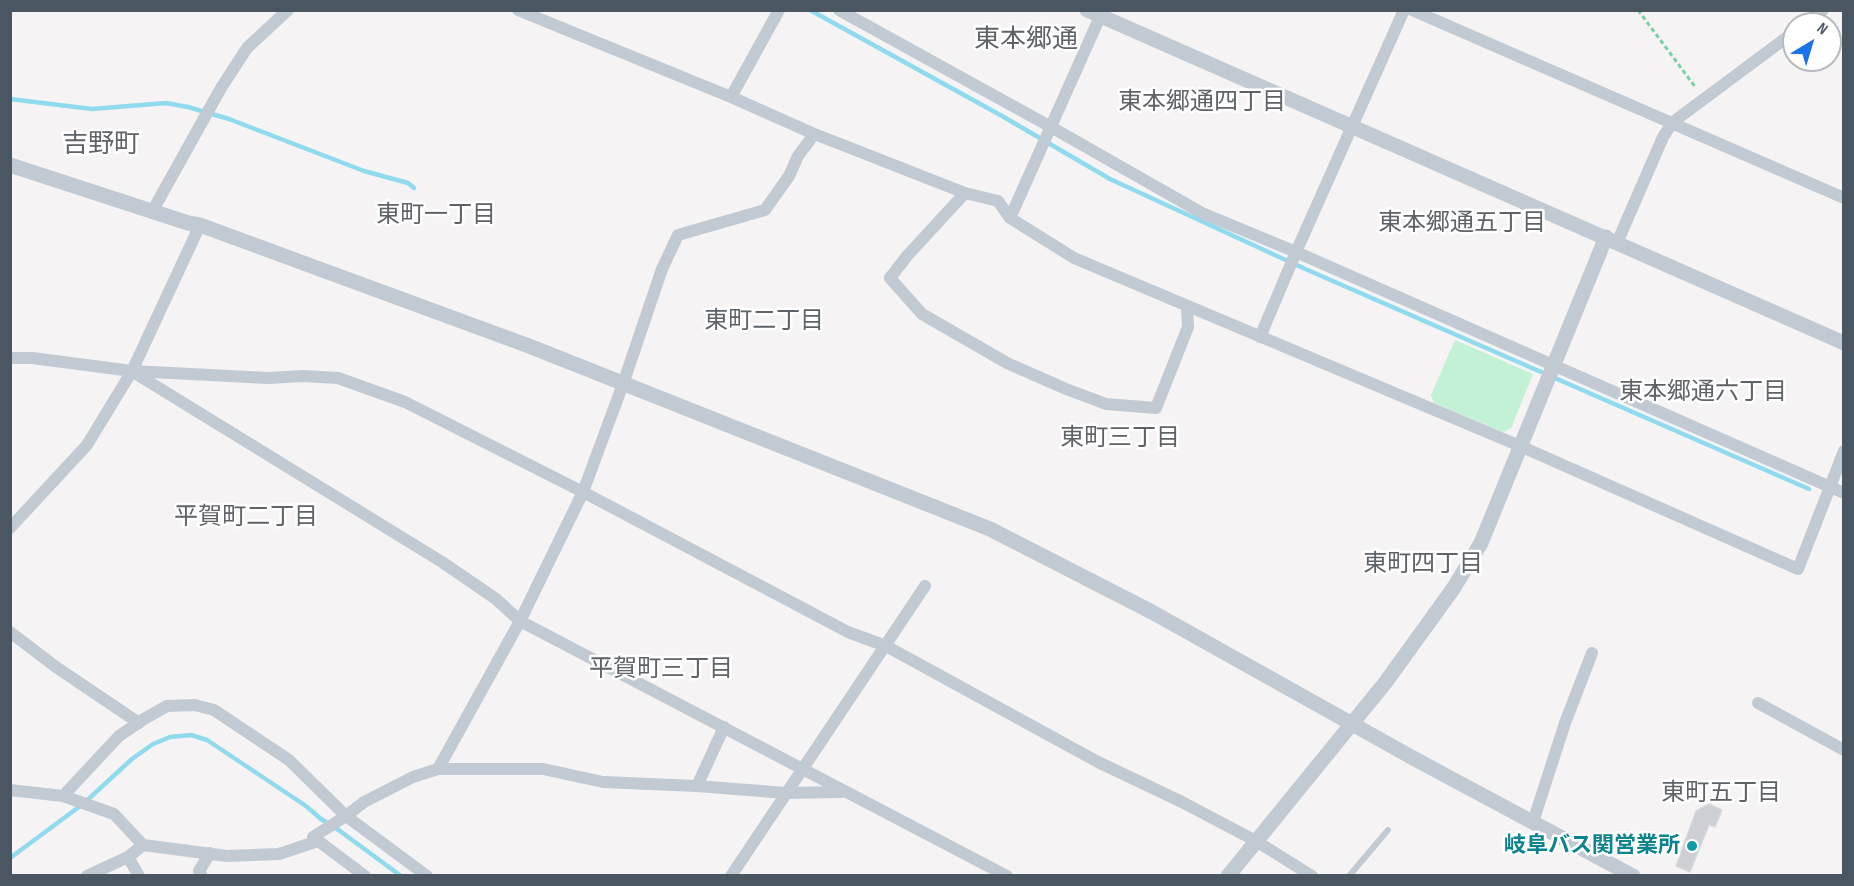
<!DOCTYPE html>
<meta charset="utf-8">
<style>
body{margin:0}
#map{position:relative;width:1854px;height:886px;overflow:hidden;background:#f5f3f3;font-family:"Sofia Sans Condensed",sans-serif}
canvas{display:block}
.frame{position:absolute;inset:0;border:12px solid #4a5661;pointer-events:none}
.north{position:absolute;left:1782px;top:12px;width:60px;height:60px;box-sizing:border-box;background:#fff;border:2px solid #b7bbc0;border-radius:50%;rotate:38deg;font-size:16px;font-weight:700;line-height:24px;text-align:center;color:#4a5661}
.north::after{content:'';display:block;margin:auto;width:21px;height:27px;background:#1a73e8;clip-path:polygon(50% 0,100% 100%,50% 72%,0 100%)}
</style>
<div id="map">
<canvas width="1854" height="886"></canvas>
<div class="frame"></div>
<div class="north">N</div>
</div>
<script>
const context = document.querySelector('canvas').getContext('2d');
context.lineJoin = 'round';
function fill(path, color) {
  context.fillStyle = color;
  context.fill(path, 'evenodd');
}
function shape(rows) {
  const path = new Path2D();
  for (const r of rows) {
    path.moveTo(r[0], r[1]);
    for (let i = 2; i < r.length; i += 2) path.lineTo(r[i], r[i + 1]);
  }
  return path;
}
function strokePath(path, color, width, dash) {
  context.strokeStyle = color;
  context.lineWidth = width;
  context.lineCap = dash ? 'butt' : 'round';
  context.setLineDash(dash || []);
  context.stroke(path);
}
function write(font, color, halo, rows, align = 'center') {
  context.font = font + ' "Sofia Sans Condensed","Noto Sans JP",sans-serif';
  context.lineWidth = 5;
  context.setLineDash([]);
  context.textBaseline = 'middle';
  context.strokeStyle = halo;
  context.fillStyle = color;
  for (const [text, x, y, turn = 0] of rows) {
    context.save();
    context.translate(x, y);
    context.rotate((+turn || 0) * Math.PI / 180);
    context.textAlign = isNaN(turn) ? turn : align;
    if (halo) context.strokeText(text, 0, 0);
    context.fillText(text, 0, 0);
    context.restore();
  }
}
fill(shape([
 [1455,340,1533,374,1511,428,1503,432,1434,403,1431,395]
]), '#c3f1d5');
strokePath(shape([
 [810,10,1002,116,1110,179,1303,268,1809,489],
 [10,99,92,109,166,103,188,107,229,119,364,171,408,183,414,188],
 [10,858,83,804,132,759,153,744,170,737,191,735,207,740,306,806,321,819,340,831,401,876]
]), '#90daee', 4.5);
const building = shape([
 [1709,804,1722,810,1715,827,1709,825,1690,872,1676,866,1696,811,1709,804]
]);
fill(building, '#cdcfd5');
strokePath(building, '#d7d9de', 1.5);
strokePath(shape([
 [1638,10,1696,88]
]), '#7ad0a6', 3, [4.5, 3]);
strokePath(shape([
 [1349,876,1388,830]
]), '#c1cad2', 6);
strokePath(shape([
 [518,10,731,97,812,133,965,193,998,201,1010,218,1074,258,1520,446,1798,569,1844,451],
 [839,10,1051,127,1202,213,1296,252,1844,493],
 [1412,10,1844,198],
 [1805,24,1823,10],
 [731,97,779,10],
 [965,193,907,256,890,278,922,314,1007,363,1066,389,1106,404,1156,408,1188,327,1187,307],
 [153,210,221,88,247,48,288,10],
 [1010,218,1103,10],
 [1617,243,1663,137,1673,122,1794,32],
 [1260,337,1296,252,1404,10],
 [10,358,32,358,132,371,268,378,303,376,338,378,405,402,583,492,848,632,886,646,1098,762,1182,802,1256,841,1312,876],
 [133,372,442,562,496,599,520,621,1007,876],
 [10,528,87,445,132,371,200,225],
 [10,632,56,667,139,723],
 [1758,703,1844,750],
 [438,769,520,621,583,492,623,384,662,269,678,235,765,210,789,176,798,156,810,140,812,133],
 [697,786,786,793,842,792],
 [10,790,63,796,114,814,143,845,227,856,279,854,318,841],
 [63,796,119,736,144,719,167,706,195,705,214,710,289,760,346,816,427,876],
 [1533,822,1565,723,1592,653],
 [87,876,128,857],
 [139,876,128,857,143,845],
 [202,876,199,871,210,853],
 [365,876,313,837,346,816,364,802,413,777,438,769,543,769,603,782,697,786,724,727],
 [731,876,925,586]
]), '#c1cad2', 12);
strokePath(shape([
 [1087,10,1844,343],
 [10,165,188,223,200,225,529,346,990,529,1152,612,1413,758,1633,876],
 [1228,876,1385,683,1453,589,1481,543,1606,237]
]), '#c1cad2', 15);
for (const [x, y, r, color] of [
 [1692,846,6,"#0f9aa8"]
]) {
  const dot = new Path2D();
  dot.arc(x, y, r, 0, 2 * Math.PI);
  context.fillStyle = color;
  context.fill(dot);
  strokePath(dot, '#fff', 2);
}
write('bold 22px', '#0d838f', '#fff', [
 ["岐阜バス関営業所",1680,846]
], 'right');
write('24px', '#5f6368', '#fff', [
 ["東本郷通四丁目",1202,103],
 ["東町一丁目",436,216],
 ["東本郷通五丁目",1462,224],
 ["東町二丁目",764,322],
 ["東本郷通六丁目",1703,393],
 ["東町三丁目",1120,439],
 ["平賀町二丁目",246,518],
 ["東町四丁目",1423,565],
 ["平賀町三丁目",661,670],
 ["東町五丁目",1721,794]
]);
write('26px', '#5f6368', '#fff', [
 ["東本郷通",1026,40],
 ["吉野町",101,145]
]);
</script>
